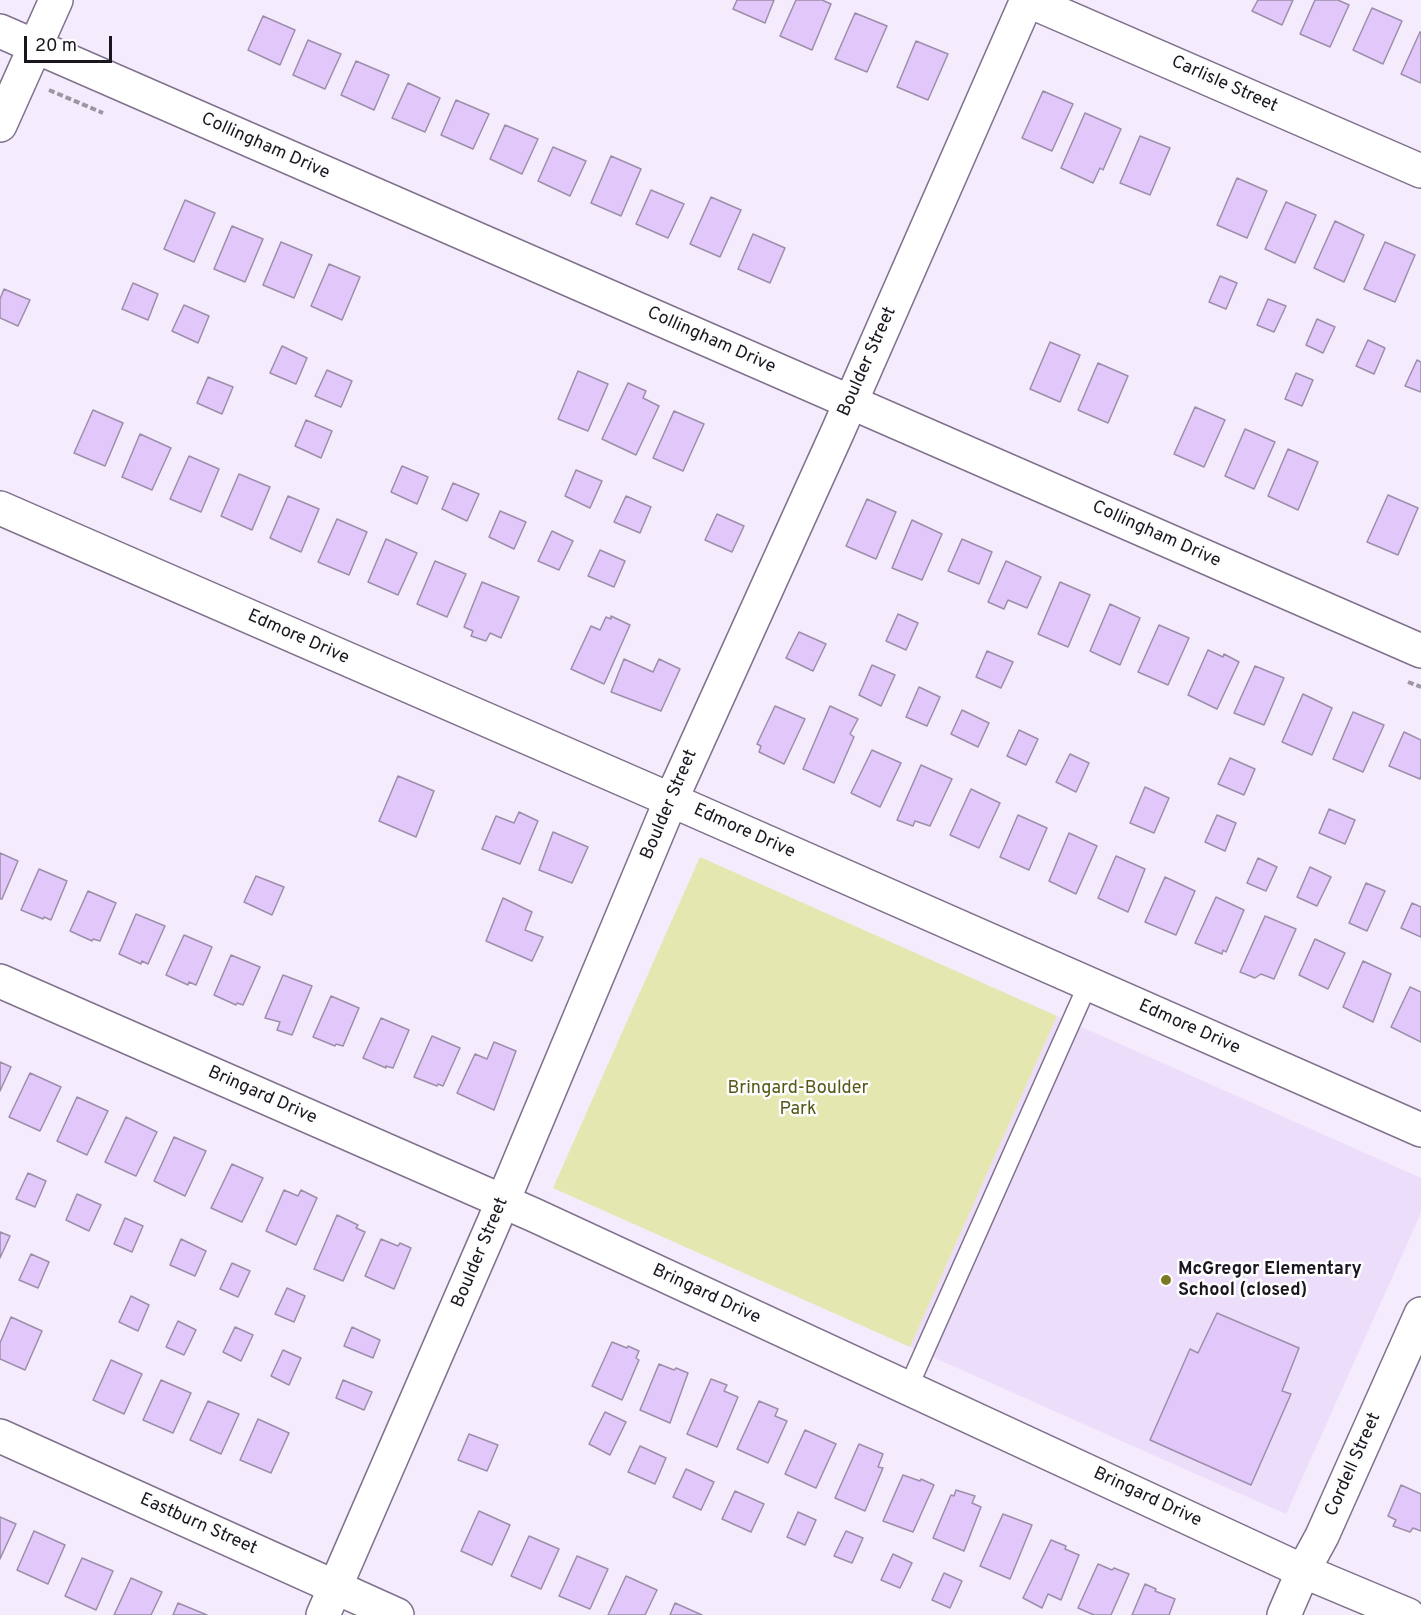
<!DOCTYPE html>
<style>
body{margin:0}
#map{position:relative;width:1421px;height:1615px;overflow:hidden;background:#f4ebfd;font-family:Overpass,sans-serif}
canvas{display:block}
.scale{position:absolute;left:24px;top:36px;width:88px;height:27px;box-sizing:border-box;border:3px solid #1a151f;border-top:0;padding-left:8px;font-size:18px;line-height:21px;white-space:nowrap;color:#1a151f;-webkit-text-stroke:4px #fdfdfd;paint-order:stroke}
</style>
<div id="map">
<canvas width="1421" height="1615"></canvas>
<div class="scale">20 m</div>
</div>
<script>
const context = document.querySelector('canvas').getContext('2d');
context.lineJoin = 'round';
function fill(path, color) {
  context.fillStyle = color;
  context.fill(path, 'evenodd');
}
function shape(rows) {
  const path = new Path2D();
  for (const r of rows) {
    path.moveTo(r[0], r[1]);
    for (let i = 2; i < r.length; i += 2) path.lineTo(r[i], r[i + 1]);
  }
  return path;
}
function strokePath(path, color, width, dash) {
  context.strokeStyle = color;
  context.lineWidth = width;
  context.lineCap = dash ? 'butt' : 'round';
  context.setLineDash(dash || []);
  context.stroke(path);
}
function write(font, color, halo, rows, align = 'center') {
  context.font = font + ' Overpass,sans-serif';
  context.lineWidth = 5;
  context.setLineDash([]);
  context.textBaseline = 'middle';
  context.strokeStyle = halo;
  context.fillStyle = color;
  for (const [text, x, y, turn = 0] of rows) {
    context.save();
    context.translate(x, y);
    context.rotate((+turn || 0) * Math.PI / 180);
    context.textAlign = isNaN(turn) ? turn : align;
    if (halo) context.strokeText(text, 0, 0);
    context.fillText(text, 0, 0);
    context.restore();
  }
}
fill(shape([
 [1057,1016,1421,1178,1421,1213,1286,1514,910,1347]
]), '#ecddfb');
fill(shape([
 [700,857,1057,1016,910,1347,553,1188]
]), '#e4e7af');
const building = shape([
 [737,0,774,0,765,23,733,9,737,0],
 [796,0,822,0,831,4,812,50,780,36,796,0],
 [1258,0,1293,0,1282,25,1252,11,1258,0],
 [1315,0,1338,0,1349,5,1330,47,1300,34,1315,0],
 [1372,8,1402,21,1383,64,1353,50,1372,8],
 [855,13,887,26,867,72,835,59,855,13],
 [263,16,295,30,280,65,248,50,263,16],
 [1420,32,1421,32,1421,83,1401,74,1420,32],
 [308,40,341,54,325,89,293,75,308,40],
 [916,41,948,54,928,100,897,87,916,41],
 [356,61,389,75,374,110,341,95,356,61],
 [408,83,440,98,425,132,392,118,408,83],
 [1043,91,1073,104,1052,151,1022,138,1043,91],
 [456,100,489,114,473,149,441,135,456,100],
 [1085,113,1121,129,1103,170,1100,168,1093,183,1061,168,1085,113],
 [505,125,538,139,522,174,490,159,505,125],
 [1140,136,1170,148,1150,195,1120,183,1140,136],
 [553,147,586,161,570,196,538,181,553,147],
 [611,156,641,169,621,216,591,203,611,156],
 [1237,178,1267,191,1247,238,1217,225,1237,178],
 [651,190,684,204,668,238,636,224,651,190],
 [711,197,741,210,720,257,690,244,711,197],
 [185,200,215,213,194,262,164,249,185,200],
 [1286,202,1316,215,1295,263,1265,249,1286,202],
 [1335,221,1364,235,1344,282,1314,268,1335,221],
 [232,226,263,239,245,282,214,269,232,226],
 [753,234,785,248,770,283,738,269,753,234],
 [281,242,312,255,294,298,263,285,281,242],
 [1385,242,1415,255,1395,302,1364,289,1385,242],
 [329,264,360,277,342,320,311,306,329,264],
 [1220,276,1237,283,1226,309,1209,302,1220,276],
 [133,283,158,294,148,320,122,309,133,283],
 [4,289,30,300,18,326,0,318,0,299,4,289],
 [1268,299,1286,306,1274,332,1257,325,1268,299],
 [184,305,209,316,198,343,172,331,184,305],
 [1317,319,1335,327,1323,353,1306,345,1317,319],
 [1368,340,1385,348,1374,374,1356,366,1368,340],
 [1050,342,1080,355,1060,402,1030,389,1050,342],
 [282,346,307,358,296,384,270,373,282,346],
 [1417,360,1421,362,1421,392,1405,386,1417,360],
 [1098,363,1128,376,1108,423,1078,410,1098,363],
 [327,370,352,381,341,407,315,396,327,370],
 [578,371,608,384,588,431,558,419,578,371],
 [1296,373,1313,380,1302,406,1285,399,1296,373],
 [208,377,233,387,222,414,197,403,208,377],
 [628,383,646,391,643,398,659,406,636,455,602,439,628,383],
 [1195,407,1225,420,1204,467,1174,454,1195,407],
 [93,410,123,423,105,466,74,453,93,410],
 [674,411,704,424,683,471,653,458,674,411],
 [306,420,332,431,321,458,295,446,306,420],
 [1245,429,1275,442,1254,489,1225,476,1245,429],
 [140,434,171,448,152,490,122,477,140,434],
 [1288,449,1318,462,1298,510,1268,496,1288,449],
 [189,456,219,469,201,512,170,499,189,456],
 [402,466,428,477,417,504,391,492,402,466],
 [576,470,602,481,590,508,565,496,576,470],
 [239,474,270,487,252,530,221,516,239,474],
 [453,483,479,494,467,521,442,509,453,483],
 [1388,495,1418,508,1398,555,1367,542,1388,495],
 [288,496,319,509,301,552,270,538,288,496],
 [626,496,651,507,640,533,614,522,626,496],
 [867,499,896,512,876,559,846,546,867,499],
 [500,511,526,522,514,549,489,537,500,511],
 [717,514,744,526,732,552,705,540,717,514],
 [337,519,367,532,349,575,318,562,337,519],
 [912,520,942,534,922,580,892,568,912,520],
 [552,531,573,541,559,570,538,561,552,531],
 [386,539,417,553,398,595,368,582,386,539],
 [962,539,992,552,979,584,948,571,962,539],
 [600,550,625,561,614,587,588,576,600,550],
 [435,561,466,574,447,617,417,604,435,561],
 [1006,561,1041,577,1027,608,1008,600,1004,609,988,602,1006,561],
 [482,582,519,597,501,638,490,633,486,641,471,636,473,631,464,627,482,582],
 [1060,582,1090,595,1068,647,1038,634,1060,582],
 [1110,604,1140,618,1120,665,1090,651,1110,604],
 [898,614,918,623,906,650,886,641,898,614],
 [611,616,630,625,604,684,571,669,591,626,600,630,606,617,611,619,611,616],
 [1159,625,1189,638,1168,685,1138,672,1159,625],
 [799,632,826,644,813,671,786,658,799,632],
 [1208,650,1223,657,1224,654,1239,662,1217,709,1188,695,1208,650],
 [987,651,1013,662,1001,688,976,677,987,651],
 [624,659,653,672,659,659,680,669,661,711,611,692,624,659],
 [872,665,895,675,881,706,859,695,872,665],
 [1255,666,1284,678,1264,725,1234,713,1255,666],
 [919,687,940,697,927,726,906,717,919,687],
 [1303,694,1332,708,1312,755,1282,742,1303,694],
 [775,706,805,719,784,764,759,752,761,746,757,744,775,706],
 [830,706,858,719,850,734,854,737,834,783,803,769,830,706],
 [962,710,989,723,978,747,951,734,962,710],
 [1353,712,1384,725,1363,772,1333,759,1353,712],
 [1019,730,1038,739,1026,765,1007,756,1019,730],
 [1404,732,1421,740,1421,775,1420,779,1389,766,1404,732],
 [872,750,901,763,880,807,851,793,872,750],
 [1070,754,1089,763,1076,792,1056,782,1070,754],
 [1230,758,1255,769,1244,795,1218,784,1230,758],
 [921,765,952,779,930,826,915,821,913,826,897,820,921,765],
 [398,776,434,791,416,837,379,821,398,776],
 [1145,787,1169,798,1154,833,1130,823,1145,787],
 [971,789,1000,803,979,848,950,835,971,789],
 [1329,809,1355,820,1345,844,1319,833,1329,809],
 [519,812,538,821,520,864,482,849,496,816,514,823,519,812],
 [1018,815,1047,828,1029,870,1000,857,1018,815],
 [1217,815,1236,823,1225,851,1205,842,1217,815],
 [553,832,588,847,572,883,539,870,553,832],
 [1069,833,1097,846,1076,894,1049,881,1069,833],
 [0,853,18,861,2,899,0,899,0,853],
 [1116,856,1145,869,1128,912,1098,898,1116,856],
 [1258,858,1277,867,1266,891,1247,883,1258,858],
 [1310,867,1331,877,1317,906,1297,897,1310,867],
 [39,869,67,881,51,920,44,917,43,919,21,910,39,869],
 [256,876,284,887,272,915,244,902,256,876],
 [1165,877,1195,891,1176,935,1145,922,1165,877],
 [1366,883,1385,891,1367,931,1349,923,1366,883],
 [88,891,116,903,100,941,93,939,92,941,70,931,88,891],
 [1216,897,1244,910,1226,952,1223,950,1222,954,1195,943,1216,897],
 [503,898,532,912,525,930,543,937,532,961,486,941,503,898],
 [1412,903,1421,907,1421,937,1401,928,1412,903],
 [136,914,165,926,148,964,142,961,141,964,119,954,136,914],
 [1265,916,1296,929,1274,979,1261,974,1255,978,1240,972,1265,916],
 [184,935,212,947,196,985,189,982,188,985,166,975,184,935],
 [1315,939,1345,953,1328,989,1299,975,1315,939],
 [231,955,260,967,243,1005,237,1003,236,1005,214,995,231,955],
 [1363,961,1391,974,1373,1022,1343,1007,1363,961],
 [283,975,312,986,292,1035,277,1030,280,1022,265,1018,283,975],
 [1410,987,1421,992,1421,1042,1391,1027,1410,987],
 [331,996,359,1008,343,1046,336,1044,335,1046,313,1037,331,996],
 [381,1018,409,1030,393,1068,386,1066,386,1068,363,1058,381,1018],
 [432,1036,460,1048,443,1086,438,1084,437,1086,414,1077,432,1036],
 [494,1042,516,1051,494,1110,457,1093,475,1054,487,1059,494,1042],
 [0,1062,11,1067,0,1091,0,1062],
 [30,1073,61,1087,40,1131,9,1117,30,1073],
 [77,1097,108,1111,87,1155,57,1141,77,1097],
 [126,1117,157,1132,136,1176,105,1162,126,1117],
 [174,1137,206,1151,185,1196,154,1181,174,1137],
 [232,1164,263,1178,242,1222,211,1208,232,1164],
 [28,1173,46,1181,35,1207,16,1199,28,1173],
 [284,1190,298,1196,301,1190,317,1198,296,1245,266,1231,284,1190],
 [77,1194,101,1205,89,1231,66,1220,77,1194],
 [337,1215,358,1225,356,1228,365,1232,343,1281,314,1269,337,1215],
 [125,1218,143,1226,132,1252,114,1244,125,1218],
 [0,1232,10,1236,0,1258,0,1232],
 [181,1239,206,1251,195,1276,170,1265,181,1239],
 [381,1239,398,1246,400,1243,411,1248,394,1289,365,1276,381,1239],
 [31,1254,49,1262,38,1288,19,1280,31,1254],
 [232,1263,250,1271,238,1297,220,1289,232,1263],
 [287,1288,305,1296,294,1322,275,1314,287,1288],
 [131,1296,149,1305,138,1331,119,1322,131,1296],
 [1217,1313,1299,1348,1282,1391,1291,1394,1251,1485,1150,1440,1190,1349,1198,1353,1217,1313],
 [11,1317,42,1331,25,1370,0,1359,0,1343,11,1317],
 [178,1321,196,1330,184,1355,166,1347,178,1321],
 [235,1327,253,1335,241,1361,223,1352,235,1327],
 [352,1327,380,1340,373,1358,344,1346,352,1327],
 [612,1342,627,1348,628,1346,639,1351,636,1358,639,1360,622,1400,592,1386,612,1342],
 [283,1350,301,1358,289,1385,271,1376,283,1350],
 [111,1360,142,1374,124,1414,93,1400,111,1360],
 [659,1364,674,1370,676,1368,688,1373,670,1423,640,1410,659,1364],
 [711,1379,727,1385,724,1391,738,1397,717,1447,687,1434,711,1379],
 [161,1380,191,1393,173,1433,143,1420,161,1380],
 [343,1380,372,1392,364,1410,336,1398,343,1380],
 [208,1401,239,1414,221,1454,190,1440,208,1401],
 [759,1401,778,1409,775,1416,787,1421,768,1463,737,1449,759,1401],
 [605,1412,626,1422,610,1455,589,1444,605,1412],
 [258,1419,289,1433,271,1473,240,1460,258,1419],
 [805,1430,836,1444,816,1488,785,1474,805,1430],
 [469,1434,498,1445,487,1471,458,1460,469,1434],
 [859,1444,883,1454,878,1467,883,1468,865,1511,835,1498,859,1444],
 [640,1446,666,1458,655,1484,628,1472,640,1446],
 [686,1469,714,1482,701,1510,673,1497,686,1469],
 [903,1475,920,1481,921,1479,934,1485,913,1532,883,1521,903,1475],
 [1401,1485,1421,1494,1421,1531,1413,1528,1410,1532,1393,1526,1396,1520,1388,1516,1401,1485],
 [956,1490,975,1496,972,1503,981,1507,964,1551,933,1538,951,1495,954,1496,956,1490],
 [735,1491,764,1504,751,1532,722,1519,735,1491],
 [479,1511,510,1525,492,1565,461,1551,479,1511],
 [798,1512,816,1520,805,1545,787,1537,798,1512],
 [1003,1514,1032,1525,1010,1579,980,1566,1003,1514],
 [0,1517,16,1524,0,1559,0,1517],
 [34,1531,65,1545,48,1584,17,1570,34,1531],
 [846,1531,863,1538,852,1563,834,1556,846,1531],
 [529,1536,559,1549,541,1589,511,1576,529,1536],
 [1051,1540,1066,1546,1065,1549,1079,1555,1061,1600,1048,1594,1042,1608,1023,1598,1051,1540],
 [893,1554,912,1563,900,1588,881,1580,893,1554],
 [577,1556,608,1569,590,1609,559,1596,577,1556],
 [82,1558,113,1571,96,1610,65,1596,82,1558],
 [1098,1564,1112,1570,1114,1568,1129,1574,1111,1615,1094,1615,1078,1608,1098,1564],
 [944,1573,962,1581,950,1608,932,1600,944,1573],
 [626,1576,657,1590,645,1615,608,1615,626,1576],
 [131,1578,162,1592,151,1615,114,1615,131,1578],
 [1145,1584,1156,1589,1155,1591,1175,1599,1169,1615,1132,1615,1145,1584],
 [178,1603,207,1615,173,1615,178,1603],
 [675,1603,702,1615,670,1615,675,1603]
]);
fill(building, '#e1c7fa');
strokePath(building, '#9d8fab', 1.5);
const lane = shape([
 [908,1388,1088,984]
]);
const street = shape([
 [1027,0,1421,171],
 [0,31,1421,651],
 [0,125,56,0],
 [0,508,671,800,1421,1130],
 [0,981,534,1215,1303,1571,1408,1615],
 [0,1436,397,1615],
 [323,1615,503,1201,671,800,838,431,1027,0],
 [1284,1615,1303,1571,1322,1536,1421,1314]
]);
strokePath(lane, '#7f718c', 21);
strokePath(street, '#7f718c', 36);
strokePath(shape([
 [49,90,103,113],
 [1408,682,1421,687]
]), '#9c95a3', 4, [6, 3]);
strokePath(lane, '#fff', 18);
strokePath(street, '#fff', 33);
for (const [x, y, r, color] of [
 [1166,1280,6,"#797921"]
]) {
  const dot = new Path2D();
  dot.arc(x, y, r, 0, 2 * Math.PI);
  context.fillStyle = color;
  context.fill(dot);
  strokePath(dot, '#fdfdfd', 2);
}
write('18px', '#1a151f', '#fdfdfd', [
 ["Carlisle Street",1224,85,24],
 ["Collingham Drive",265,147,24],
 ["Collingham Drive",711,341,24],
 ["Boulder Street",868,362,-66],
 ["Collingham Drive",1156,535,24],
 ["Edmore Drive",298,638,24],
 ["Boulder Street",670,805,-67],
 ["Edmore Drive",744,832,24],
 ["Edmore Drive",1189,1028,24],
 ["Bringard Drive",262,1096,24],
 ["Boulder Street",481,1253,-67],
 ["Bringard Drive",706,1295,25],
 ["Cordell Street",1354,1465,-66],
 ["Bringard Drive",1147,1498,25],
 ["Eastburn Street",198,1525,24]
]);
write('18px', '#565716', '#fdfdfd', [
 ["Bringard-Boulder",798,1089],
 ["Park",798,1110]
]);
write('bold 18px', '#1a151f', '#fdfdfd', [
 ["McGregor Elementary",1178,1270],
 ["School (closed)",1178,1291]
], 'left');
</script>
